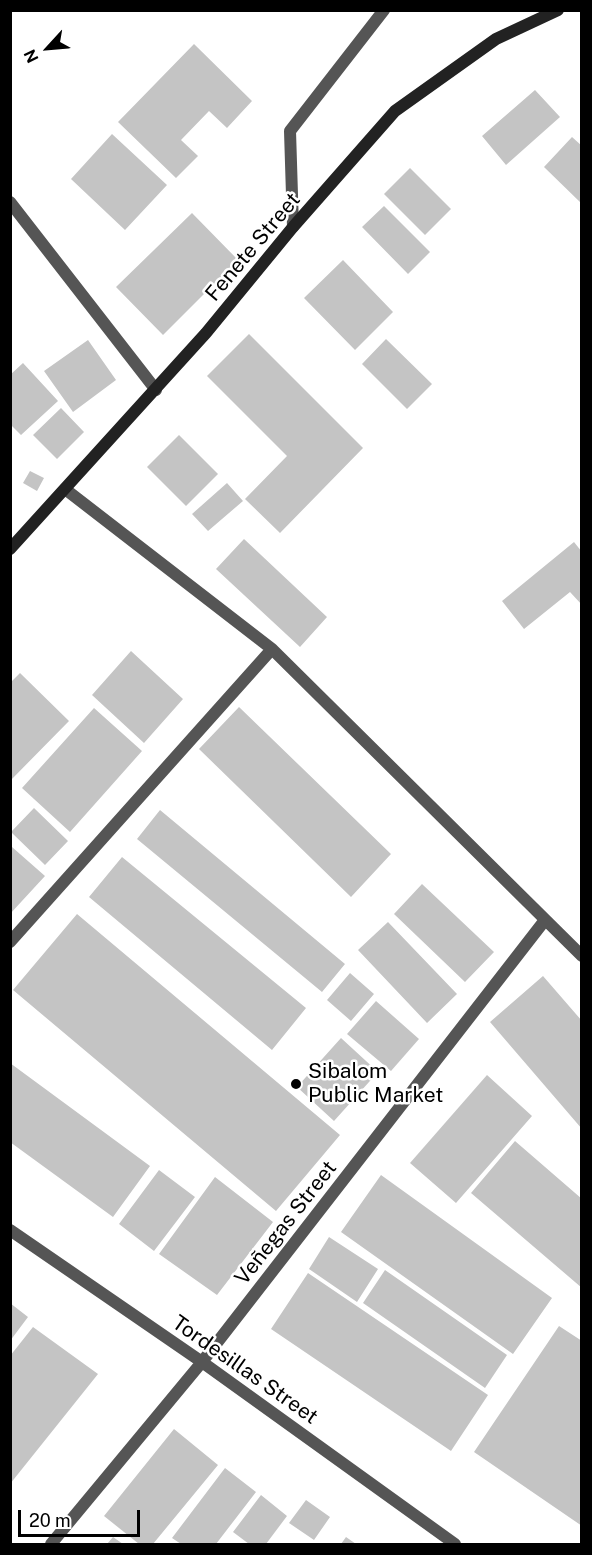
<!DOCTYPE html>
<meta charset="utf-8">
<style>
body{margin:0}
#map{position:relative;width:592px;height:1555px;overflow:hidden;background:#fff;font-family:"Public Sans",sans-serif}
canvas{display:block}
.frame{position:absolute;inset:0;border:12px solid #000;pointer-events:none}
.north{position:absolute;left:18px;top:18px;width:60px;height:60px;-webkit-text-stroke:4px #fff;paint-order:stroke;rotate:244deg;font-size:16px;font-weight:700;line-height:24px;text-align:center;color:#000}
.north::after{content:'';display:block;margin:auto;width:21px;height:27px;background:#000;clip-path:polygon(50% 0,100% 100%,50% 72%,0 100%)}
.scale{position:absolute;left:18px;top:1510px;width:122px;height:27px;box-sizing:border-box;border:3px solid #000;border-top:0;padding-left:8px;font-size:18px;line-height:21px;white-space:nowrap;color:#000;-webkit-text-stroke:4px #fff;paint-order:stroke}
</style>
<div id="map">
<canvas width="592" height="1555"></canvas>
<div class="frame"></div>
<div class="north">N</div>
<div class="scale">20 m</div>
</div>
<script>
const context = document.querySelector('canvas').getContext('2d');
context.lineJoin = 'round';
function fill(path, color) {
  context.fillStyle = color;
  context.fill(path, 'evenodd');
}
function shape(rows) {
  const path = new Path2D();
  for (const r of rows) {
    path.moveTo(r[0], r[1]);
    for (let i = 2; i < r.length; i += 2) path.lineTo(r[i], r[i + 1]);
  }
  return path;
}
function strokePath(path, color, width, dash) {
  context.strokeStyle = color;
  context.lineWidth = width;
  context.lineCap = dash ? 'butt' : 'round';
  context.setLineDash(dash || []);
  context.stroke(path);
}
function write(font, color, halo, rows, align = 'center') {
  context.font = font + ' "Public Sans",sans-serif';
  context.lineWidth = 5;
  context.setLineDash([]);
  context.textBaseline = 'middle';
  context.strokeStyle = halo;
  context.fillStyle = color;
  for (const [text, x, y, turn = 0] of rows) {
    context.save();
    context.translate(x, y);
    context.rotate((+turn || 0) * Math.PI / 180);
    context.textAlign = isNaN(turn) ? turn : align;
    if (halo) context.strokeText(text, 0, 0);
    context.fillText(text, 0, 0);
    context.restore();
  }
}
fill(shape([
 [194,44,252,101,227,128,209,111,181,140,198,156,176,178,118,122],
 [535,90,560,117,506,165,482,136],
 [112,134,167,185,125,230,71,179],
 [572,137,582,146,582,204,544,167],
 [410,168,451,209,425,235,384,194],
 [384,206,430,252,408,274,362,227],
 [192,213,238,260,163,335,116,287],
 [343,260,393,312,355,350,304,298],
 [249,334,363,448,280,533,245,499,287,456,207,376],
 [386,339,432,384,407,409,362,364],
 [88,340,116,380,73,412,44,371],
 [23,363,58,401,21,435,10,424,10,375],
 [61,408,84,432,57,459,33,435],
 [179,435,218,474,186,506,147,467],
 [30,471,44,478,37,491,23,483],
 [227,483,243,501,208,531,192,514],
 [244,539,327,617,300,647,216,569],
 [574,542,582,552,582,605,570,592,524,629,502,601],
 [131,651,183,699,144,743,92,695],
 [20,673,69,721,10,781,10,683],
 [239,707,391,854,351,897,199,749],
 [94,708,142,751,70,832,22,788],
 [34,808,68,841,45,865,11,832],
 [160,810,345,964,322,992,137,839],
 [12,847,45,876,10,914,10,849],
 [122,857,306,1008,272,1050,89,897],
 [422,884,494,952,465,982,394,914],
 [77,914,340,1135,276,1211,13,990],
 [388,922,457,994,427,1023,358,950],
 [350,973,374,994,351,1021,327,1000],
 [543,976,582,1021,582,1129,490,1022],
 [376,1001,419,1039,391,1071,347,1034],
 [341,1038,378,1072,334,1121,297,1087],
 [10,1063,150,1166,113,1217,10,1142],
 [487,1075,532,1116,456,1203,410,1163],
 [515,1141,582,1199,582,1288,471,1193],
 [159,1170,195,1197,154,1251,119,1224],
 [381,1175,552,1298,513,1354,341,1232],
 [215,1177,273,1222,217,1295,159,1254],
 [329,1237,378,1269,357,1302,309,1269],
 [385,1270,507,1355,485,1388,363,1303],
 [308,1273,488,1395,451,1451,271,1329],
 [10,1303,28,1317,10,1341],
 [559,1326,582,1341,582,1526,474,1452],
 [33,1327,98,1374,10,1484,10,1356],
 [174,1429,218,1465,153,1544,139,1544,104,1516],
 [225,1468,256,1492,216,1544,181,1544,172,1538],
 [261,1495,287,1516,266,1544,249,1544,233,1532],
 [306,1500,330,1517,314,1540,289,1523],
 [113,1537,123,1544,107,1544],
 [346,1537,356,1544,341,1544]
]), '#c4c4c4');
strokePath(shape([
 [10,202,156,390],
 [293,227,290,131,384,10],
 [65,489,272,649,582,956],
 [10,942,272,649],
 [10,1230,202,1362,455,1544],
 [51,1544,202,1362,545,920]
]), '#555', 12);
strokePath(shape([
 [10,549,206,333,293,227,395,111,496,39,558,10]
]), '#222', 12);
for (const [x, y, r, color] of [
 [296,1084,6,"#000"]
]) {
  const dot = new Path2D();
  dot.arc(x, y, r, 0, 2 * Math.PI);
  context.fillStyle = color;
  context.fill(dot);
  strokePath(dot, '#fff', 2);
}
write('21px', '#000', '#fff', [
 ["Fenete Street",253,247,-50],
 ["Veñegas Street",286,1223,-52],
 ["Tordesillas Street",245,1370,35]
]);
write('21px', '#000', '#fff', [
 ["Sibalom",308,1072],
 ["Public Market",308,1096]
], 'left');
</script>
